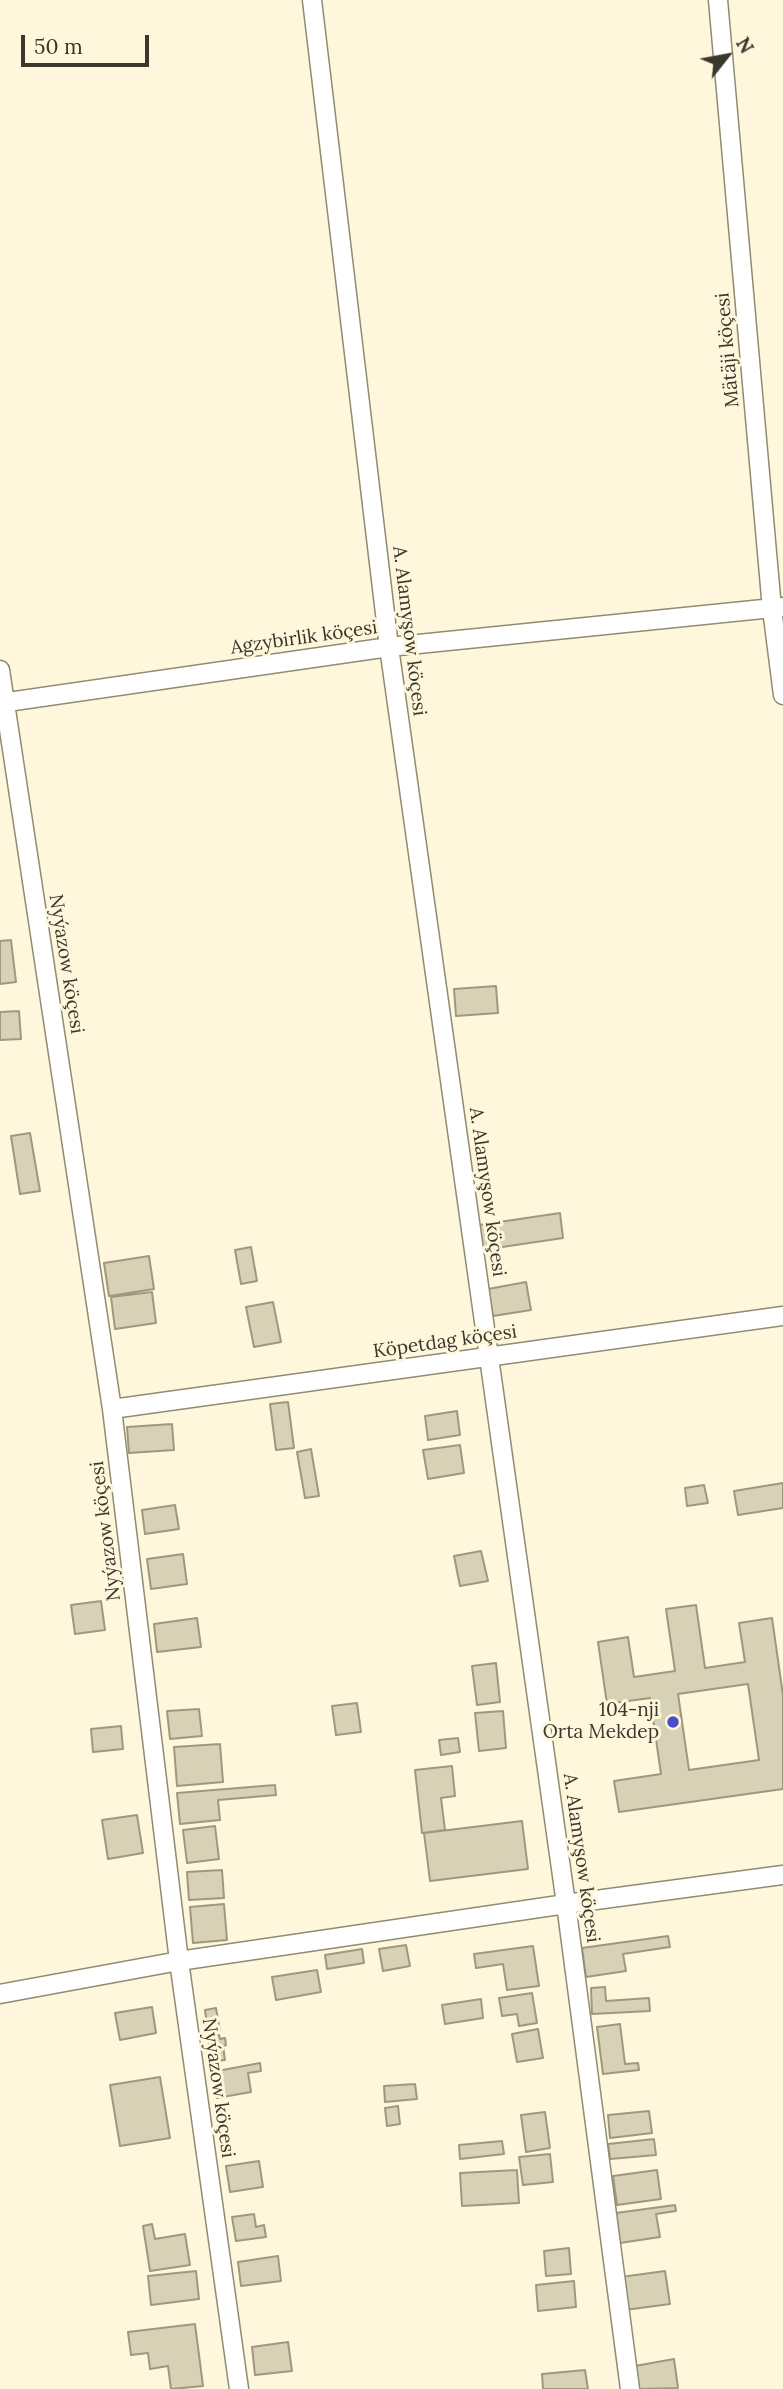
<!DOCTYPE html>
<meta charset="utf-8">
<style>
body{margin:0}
#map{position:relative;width:783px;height:2389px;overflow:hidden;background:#fef7dc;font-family:Lora,serif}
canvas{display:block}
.north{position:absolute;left:692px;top:21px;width:70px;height:70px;-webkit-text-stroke:5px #fef7dc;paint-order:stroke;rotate:59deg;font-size:19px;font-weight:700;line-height:28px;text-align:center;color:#3a372c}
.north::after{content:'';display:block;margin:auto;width:24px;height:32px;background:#3a372c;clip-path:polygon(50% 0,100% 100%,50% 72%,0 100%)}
.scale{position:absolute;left:21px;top:35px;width:128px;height:32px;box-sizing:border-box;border:4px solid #3a372c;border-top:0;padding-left:9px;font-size:21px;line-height:24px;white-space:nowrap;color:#3a372c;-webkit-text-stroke:5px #fef7dc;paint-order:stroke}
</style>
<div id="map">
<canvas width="783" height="2389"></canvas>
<div class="north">N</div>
<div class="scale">50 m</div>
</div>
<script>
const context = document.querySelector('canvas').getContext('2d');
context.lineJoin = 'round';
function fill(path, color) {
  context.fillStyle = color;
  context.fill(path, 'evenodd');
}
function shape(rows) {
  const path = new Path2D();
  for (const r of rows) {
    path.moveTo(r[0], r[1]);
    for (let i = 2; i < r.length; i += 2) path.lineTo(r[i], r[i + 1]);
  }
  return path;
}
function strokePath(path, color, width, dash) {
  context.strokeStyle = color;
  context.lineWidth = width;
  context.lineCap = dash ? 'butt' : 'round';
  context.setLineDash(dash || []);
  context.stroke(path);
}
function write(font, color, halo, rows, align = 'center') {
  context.font = font + ' Lora,serif';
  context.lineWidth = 6;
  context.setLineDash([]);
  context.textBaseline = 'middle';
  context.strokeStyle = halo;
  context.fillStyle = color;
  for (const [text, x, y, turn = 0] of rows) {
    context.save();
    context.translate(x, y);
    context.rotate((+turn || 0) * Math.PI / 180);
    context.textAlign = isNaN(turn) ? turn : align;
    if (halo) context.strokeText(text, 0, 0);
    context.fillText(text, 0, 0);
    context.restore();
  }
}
const building = shape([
 [11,940,16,982,0,984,0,941,11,940],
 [496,986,498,1013,456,1016,454,989,496,986],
 [19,1011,21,1039,0,1040,0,1012,19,1011],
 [30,1133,40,1191,20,1194,11,1136,30,1133],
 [560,1213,563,1238,482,1250,479,1225,560,1213],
 [251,1247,257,1281,241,1284,235,1250,251,1247],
 [149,1256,154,1289,109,1296,104,1263,149,1256],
 [526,1282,531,1310,493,1316,488,1289,526,1282],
 [152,1292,156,1323,115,1329,111,1297,152,1292],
 [273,1302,281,1342,254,1347,246,1307,273,1302],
 [288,1402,294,1448,276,1450,270,1404,288,1402],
 [457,1411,460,1435,428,1440,425,1416,457,1411],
 [172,1424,174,1450,129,1453,127,1427,172,1424],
 [460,1445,464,1473,428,1479,423,1450,460,1445],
 [311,1449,319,1496,305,1498,297,1452,311,1449],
 [783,1483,783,1508,738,1515,734,1491,783,1483],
 [704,1485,708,1503,687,1506,685,1488,704,1485],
 [175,1505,179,1529,145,1534,142,1510,175,1505],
 [481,1551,488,1581,460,1586,454,1556,481,1551],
 [183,1554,187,1584,151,1589,147,1559,183,1554],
 [101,1601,105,1630,75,1634,71,1605,101,1601],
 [696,1605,705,1668,745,1662,739,1623,772,1618,783,1695,783,1789,619,1812,614,1781,661,1774,650,1698,607,1704,598,1642,628,1637,634,1677,675,1671,666,1609,696,1605],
 [748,1684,759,1760,689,1770,678,1694,748,1684],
 [197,1618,201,1647,157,1652,154,1624,197,1618],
 [496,1663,500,1702,477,1705,472,1666,496,1663],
 [357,1703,361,1732,336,1735,332,1706,357,1703],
 [199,1709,202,1736,170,1739,167,1711,199,1709],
 [503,1711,506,1748,479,1751,475,1713,503,1711],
 [121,1726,123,1749,93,1752,91,1729,121,1726],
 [458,1738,460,1752,441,1755,439,1740,458,1738],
 [220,1744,223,1782,177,1786,174,1747,220,1744],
 [452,1766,455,1796,441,1798,445,1830,422,1833,415,1770,452,1766],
 [275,1785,276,1795,218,1800,220,1820,180,1824,177,1793,275,1785],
 [137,1815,143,1853,108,1859,102,1820,137,1815],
 [522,1821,528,1869,430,1881,424,1833,522,1821],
 [215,1826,219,1859,187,1863,183,1830,215,1826],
 [222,1870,224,1898,189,1900,187,1872,222,1870],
 [224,1904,227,1940,193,1943,190,1907,224,1904],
 [668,1936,670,1947,623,1954,626,1971,586,1977,582,1948,668,1936],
 [406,1945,410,1966,383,1971,379,1949,406,1945],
 [533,1946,539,1986,507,1990,503,1964,476,1968,474,1954,533,1946],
 [362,1949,364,1963,327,1969,325,1955,362,1949],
 [317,1970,321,1992,276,2000,272,1977,317,1970],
 [605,1987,606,2001,649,1998,650,2011,592,2014,591,1988,605,1987],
 [532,1993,537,2023,519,2026,517,2014,502,2016,499,1998,532,1993],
 [481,1999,483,2018,445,2024,442,2005,481,1999],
 [152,2007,156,2033,120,2040,115,2013,152,2007],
 [216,2008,220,2031,208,2033,205,2010,216,2008],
 [620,2024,625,2064,638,2063,639,2070,603,2074,597,2027,620,2024],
 [538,2029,543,2058,517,2062,512,2034,538,2029],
 [219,2035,220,2039,225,2038,226,2045,223,2046,225,2060,211,2062,208,2036,219,2035],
 [260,2063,261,2071,248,2073,251,2092,217,2098,212,2072,260,2063],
 [160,2077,170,2138,120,2146,110,2085,160,2077],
 [415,2084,417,2099,385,2102,384,2086,415,2084],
 [398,2106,400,2124,387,2126,385,2108,398,2106],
 [649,2111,652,2133,610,2138,608,2115,649,2111],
 [545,2112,550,2148,526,2152,521,2115,545,2112],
 [654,2139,656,2155,610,2159,608,2144,654,2139],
 [502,2141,504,2154,460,2159,459,2145,502,2141],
 [550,2154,553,2182,523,2185,519,2157,550,2154],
 [259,2161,263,2187,230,2192,226,2166,259,2161],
 [517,2170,519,2203,462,2206,460,2173,517,2170],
 [657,2170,661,2199,617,2205,613,2176,657,2170],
 [675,2205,676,2211,656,2214,660,2237,620,2243,616,2213,675,2205],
 [254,2214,256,2227,264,2225,266,2237,236,2241,232,2217,254,2214],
 [152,2224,155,2239,185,2234,190,2265,150,2271,143,2226,152,2224],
 [569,2248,571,2274,546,2276,544,2251,569,2248],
 [278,2256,281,2281,241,2286,238,2262,278,2256],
 [196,2271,199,2299,151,2305,148,2276,196,2271],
 [665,2271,670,2304,625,2310,621,2277,665,2271],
 [574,2281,576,2307,538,2311,536,2285,574,2281],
 [195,2324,203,2386,171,2389,168,2366,150,2369,148,2353,131,2355,128,2332,195,2324],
 [288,2342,292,2371,255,2375,252,2347,288,2342],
 [674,2359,678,2388,639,2389,635,2366,674,2359],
 [585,2370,588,2389,543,2389,542,2374,585,2370]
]);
fill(building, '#d7d1b6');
strokePath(building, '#9f987f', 2);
const minor = shape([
 [312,0,389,647,566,1904,630,2389],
 [718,0,772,609,783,695],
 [0,670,112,1409,179,1961,239,2389],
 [0,703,389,647,783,607],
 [112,1409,783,1316],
 [0,1994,179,1961,566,1904,783,1875]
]);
strokePath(minor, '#918b72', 21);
strokePath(minor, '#fff', 18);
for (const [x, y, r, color] of [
 [673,1722,7,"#4a4fc5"]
]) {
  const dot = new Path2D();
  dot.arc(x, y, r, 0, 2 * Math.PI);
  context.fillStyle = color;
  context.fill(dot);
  strokePath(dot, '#fef7dc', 2.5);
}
write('19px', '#3a372c', '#fef7dc', [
 ["Mätäji köçesi",728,350,-95],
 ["A. Alamyşow köçesi",409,631,83],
 ["Agzybirlik köçesi",304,638,-8],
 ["Nyýazow köçesi",66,964,81],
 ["A. Alamyşow köçesi",487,1192,82],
 ["Köpetdag köçesi",445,1342,-8],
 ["Nyýazow köçesi",106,1531,-97],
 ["A. Alamyşow köçesi",581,1858,82],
 ["Nyýazow köçesi",218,2088,82]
]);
write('19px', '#3a372c', '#fef7dc', [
 ["104-nji",659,1711],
 ["Orta Mekdep",659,1733]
], 'right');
</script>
